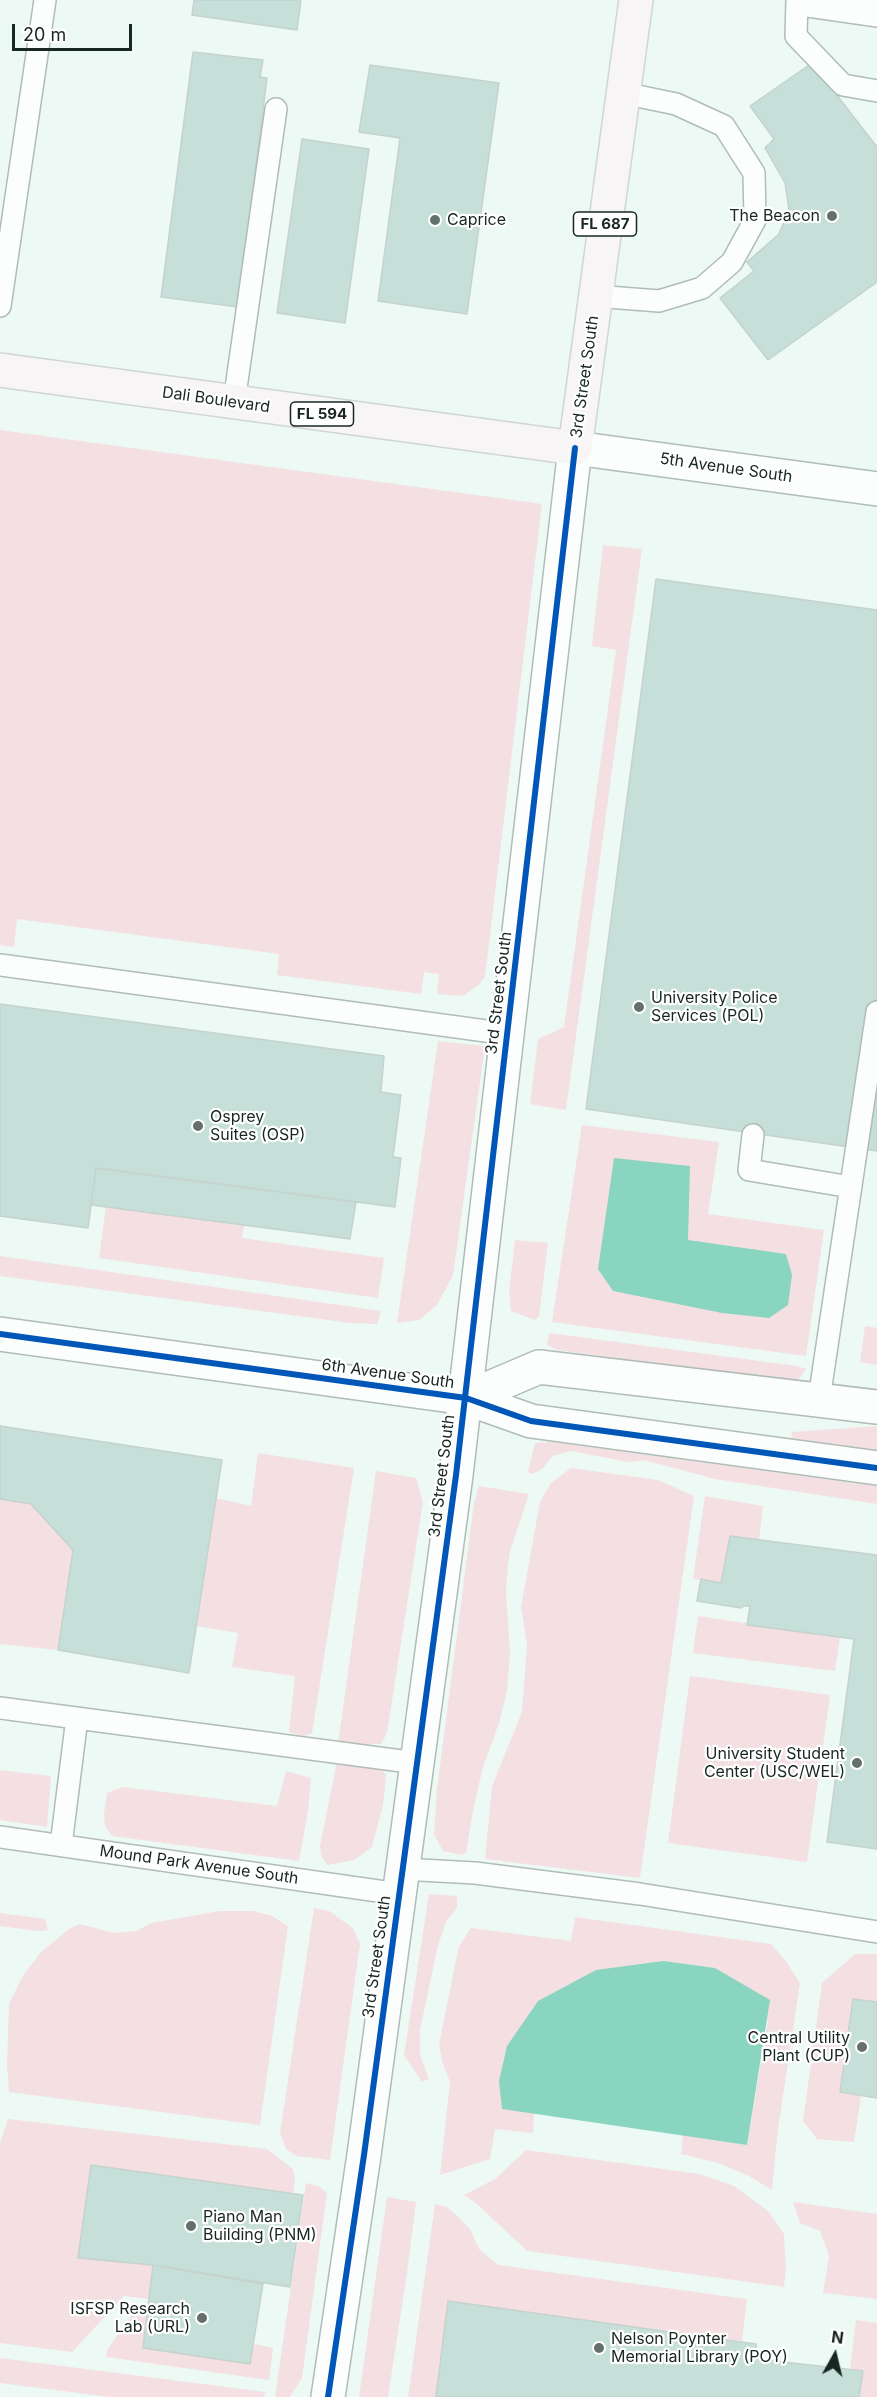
<!DOCTYPE html>
<style>
body{margin:0}
#map{position:relative;width:877px;height:2397px;overflow:hidden;background:#edf9f5;font-family:Inter,sans-serif}
canvas{display:block}
.north{position:absolute;left:805px;top:2325px;width:60px;height:60px;-webkit-text-stroke:4px #fff;paint-order:stroke;rotate:8deg;font-size:16px;font-weight:700;line-height:24px;text-align:center;color:#182723}
.north::after{content:'';display:block;margin:auto;width:21px;height:27px;background:#182723;clip-path:polygon(50% 0,100% 100%,50% 72%,0 100%)}
.scale{position:absolute;left:12px;top:24px;width:120px;height:27px;box-sizing:border-box;border:3px solid #182723;border-top:0;padding-left:8px;font-size:18px;line-height:21px;white-space:nowrap;color:#182723;-webkit-text-stroke:4px #fff;paint-order:stroke}
</style>
<div id="map">
<canvas width="877" height="2397"></canvas>
<div class="north">N</div>
<div class="scale">20 m</div>
</div>
<script>
const context = document.querySelector('canvas').getContext('2d');
context.lineJoin = 'round';
function fill(path, color) {
  context.fillStyle = color;
  context.fill(path, 'evenodd');
}
function shape(rows) {
  const path = new Path2D();
  for (const r of rows) {
    path.moveTo(r[0], r[1]);
    for (let i = 2; i < r.length; i += 2) path.lineTo(r[i], r[i + 1]);
  }
  return path;
}
function strokePath(path, color, width, dash) {
  context.strokeStyle = color;
  context.lineWidth = width;
  context.lineCap = dash ? 'butt' : 'round';
  context.setLineDash(dash || []);
  context.stroke(path);
}
function write(font, color, halo, rows, align = 'center') {
  context.font = font + ' Inter,sans-serif';
  context.lineWidth = 4.5;
  context.setLineDash([]);
  context.textBaseline = 'middle';
  context.strokeStyle = halo;
  context.fillStyle = color;
  for (const [text, x, y, turn = 0] of rows) {
    context.save();
    context.translate(x, y);
    context.rotate((+turn || 0) * Math.PI / 180);
    context.textAlign = isNaN(turn) ? turn : align;
    if (halo) context.strokeText(text, 0, 0);
    context.fillText(text, 0, 0);
    context.restore();
  }
}
fill(shape([
 [0,430,542,504,486,968,484,980,482,979,480,984,463,996,437,994,439,974,424,972,421,994,277,975,279,954,17,919,14,947,0,945],
 [603,545,642,549,566,1110,530,1104,538,1039,564,1027,616,650,592,646],
 [438,1041,485,1046,453,1275,437,1305,419,1320,397,1323],
 [582,1125,719,1142,708,1214,824,1230,806,1356,552,1322],
 [106,1206,244,1226,242,1238,384,1258,378,1298,99,1258],
 [515,1240,548,1243,539,1316,535,1320,511,1311,509,1291],
 [0,1256,381,1311,377,1324,350,1323,0,1276],
 [865,1326,877,1328,877,1365,860,1362],
 [549,1333,797,1366,806,1369,796,1383,557,1350,547,1345],
 [877,1426,877,1453,791,1441,792,1432],
 [552,1442,877,1486,877,1504,715,1479,644,1460,629,1462,571,1451,553,1456,542,1469,532,1474,528,1472,535,1443],
 [258,1453,354,1468,313,1727,312,1733,304,1736,289,1732,295,1676,232,1667,238,1633,197,1626,216,1498,251,1506],
 [571,1468,658,1480,694,1496,640,1878,485,1859,492,1786,522,1712,527,1644,521,1607,540,1502,551,1483],
 [376,1471,416,1478,423,1502,387,1733,381,1744,338,1744],
 [479,1486,529,1494,510,1551,508,1564,506,1591,510,1652,507,1691,499,1723,483,1767,473,1810,466,1853,462,1855,443,1851,434,1834,437,1789,474,1503],
 [705,1496,763,1506,759,1540,730,1536,721,1583,693,1579],
 [0,1499,31,1504,73,1550,58,1650,0,1644],
 [698,1616,840,1637,835,1671,693,1653],
 [690,1676,830,1695,807,1862,668,1843],
 [337,1761,380,1767,386,1775,383,1805,372,1847,354,1860,327,1865,321,1855,320,1846],
 [0,1770,51,1776,47,1827,0,1820],
 [286,1771,311,1778,308,1811,299,1861,112,1836,105,1826,104,1814,107,1793,123,1787,277,1806],
 [429,1894,457,1896,457,1908,446,1922,438,1945,420,2030,420,2055,429,2079,422,2082,404,2055],
 [314,1908,329,1911,353,1928,360,1944,330,2160,296,2156,286,2149,280,2133],
 [220,1911,253,1911,272,1916,288,1926,260,2125,9,2092,7,2063,9,2004,22,1977,41,1952,69,1929,80,1924,114,1933,137,1931,151,1923],
 [0,1913,45,1919,48,1930,39,1931,0,1926],
 [575,1917,771,1944,785,1960,800,1983,778,2129,772,2190,747,2175,718,2163,681,2154,683,2135,747,2145,768,2020,502,2108,534,2113,533,2133,495,2129,490,2159,440,2175,450,2082,443,2064,439,2044,459,1946,471,1928,571,1941],
 [855,1954,877,1954,877,2002,853,1999,840,2092,861,2096,854,2142,817,2139,803,2121,822,1983],
 [8,2119,267,2149,293,2169,295,2178,293,2194,78,2257,153,2265,149,2299,124,2296,72,2352,0,2343,0,2143],
 [526,2150,700,2174,734,2186,768,2211,784,2234,786,2268,784,2287,527,2251,477,2204,464,2195,495,2179],
 [306,2183,318,2186,327,2193,302,2378,290,2397,275,2397],
 [387,2197,416,2202,407,2273,388,2397,359,2397],
 [793,2202,877,2214,877,2299,823,2293,829,2256,820,2231,800,2223],
 [435,2204,447,2207,453,2212,470,2229,479,2249,498,2265,747,2299,742,2341,448,2302,436,2397,408,2397],
 [136,2309,148,2310,144,2348,250,2364,254,2344,273,2348,269,2380,106,2357,107,2350],
 [856,2320,877,2323,877,2397,859,2397,863,2371,850,2370],
 [0,2358,265,2392,264,2397,110,2397,0,2383]
]), '#f4e0e2');
fill(shape([
 [614,1158,690,1166,688,1240,786,1254,792,1275,788,1305,769,1318,722,1313,613,1291,598,1269],
 [663,1961,715,1968,770,2000,747,2145,502,2109,499,2081,507,2046,538,2001,596,1970]
]), '#8ad5c0');
const building = shape([
 [194,0,301,0,297,30,192,15,194,0],
 [193,52,263,60,260,77,267,78,238,307,161,297,193,52],
 [812,63,877,147,877,282,768,360,720,298,754,271,747,262,779,234,789,210,785,183,765,148,774,139,750,106,812,63],
 [370,65,499,83,467,314,378,301,400,138,359,132,370,65],
 [302,139,369,149,345,323,277,313,302,139],
 [656,579,877,610,877,1151,586,1109,656,579],
 [0,1004,384,1056,381,1092,401,1095,393,1157,401,1158,395,1207,96,1168,88,1228,0,1216,0,1004],
 [96,1168,356,1202,350,1239,91,1205,96,1168],
 [0,1426,222,1460,189,1673,58,1650,73,1550,31,1504,0,1499,0,1426],
 [730,1536,877,1555,877,1849,827,1842,854,1639,747,1625,750,1606,744,1606,741,1608,697,1601,701,1579,721,1583,730,1536],
 [853,1999,877,2002,877,2098,840,2092,853,1999],
 [91,2165,303,2195,290,2287,153,2265,78,2258,91,2165],
 [153,2265,263,2284,250,2364,143,2348,153,2265],
 [448,2301,756,2344,757,2359,863,2371,859,2397,436,2397,448,2301]
]);
fill(building, '#c6dfd8');
strokePath(building, '#c5d2ce', 1.5);
const service = shape([
 [797,0,796,36,843,85,877,91],
 [595,296,659,301,702,288,732,262,755,220,754,173,724,126,676,104,623,93],
 [0,306,45,0],
 [234,402,276,109],
 [0,965,508,1034],
 [753,1135,749,1170,851,1187],
 [819,1399,877,1012],
 [0,1708,417,1763],
 [0,1837,399,1894],
 [61,1845,77,1718],
 [402,1869,475,1873,640,1894,877,1932]
]);
const minor = shape([
 [807,0,877,10]
]);
const tertiary = shape([
 [0,1334,466,1398,531,1421,877,1468],
 [466,1398,539,1367,877,1407],
 [328,2397,364,2155,456,1475,575,448,877,489]
]);
const primary = shape([
 [0,370,575,448,636,0]
]);
strokePath(service, '#afbcb7', 24);
strokePath(minor, '#afbcb7', 36);
strokePath(tertiary, '#afbcb7', 36);
strokePath(primary, '#cfd6d3', 36);
strokePath(service, '#fcfefe', 21);
strokePath(minor, '#fcfefe', 33);
strokePath(tertiary, '#fcfefe', 33);
strokePath(primary, '#f7f5f5', 33);
strokePath(shape([
 [0,1334,466,1398,531,1421,877,1468],
 [328,2397,364,2155,456,1475,575,448]
]), '#0057b8', 6);
for (const [x, y, r, color] of [
 [832,216,6,"#63706c"],
 [435,220,6,"#63706c"],
 [639,1007,6,"#63706c"],
 [198,1126,6,"#63706c"],
 [857,1763,6,"#63706c"],
 [862,2047,6,"#63706c"],
 [191,2226,6,"#63706c"],
 [202,2318,6,"#63706c"],
 [599,2348,6,"#63706c"]
]) {
  const dot = new Path2D();
  dot.arc(x, y, r, 0, 2 * Math.PI);
  context.fillStyle = color;
  context.fill(dot);
  strokePath(dot, '#fff', 2);
}
for (const [x, y, w] of [
 [605,224,63],
 [322,414,63]
]) {
  const box = new Path2D();
  box.roundRect(x - w / 2, y - 12, w, 24, 4.5);
  context.fillStyle = '#fff';
  context.fill(box);
  strokePath(box, '#182723', 1.5);
}
write('bold 15px', '#182723', null, [
 ["FL 687",605,224],
 ["FL 594",322,414]
]);
write('16px', '#182723', '#fff', [
 ["The Beacon",820,216,"right"],
 ["Caprice",447,220],
 ["University Police",651,998],
 ["Services (POL)",651,1016],
 ["Osprey",210,1117],
 ["Suites (OSP)",210,1135],
 ["University Student",845,1754,"right"],
 ["Center (USC/WEL)",845,1772,"right"],
 ["Central Utility",850,2038,"right"],
 ["Plant (CUP)",850,2056,"right"],
 ["Piano Man",203,2217],
 ["Building (PNM)",203,2235],
 ["ISFSP Research",190,2309,"right"],
 ["Lab (URL)",190,2327,"right"],
 ["Nelson Poynter",611,2339],
 ["Memorial Library (POY)",611,2357]
], 'left');
write('16px', '#182723', '#fff', [
 ["3rd Street South",585,377,-82],
 ["Dali Boulevard",216,400,8],
 ["5th Avenue South",726,468,8],
 ["3rd Street South",499,993,-83],
 ["6th Avenue South",388,1374,8],
 ["3rd Street South",442,1476,-83],
 ["Mound Park Avenue South",199,1865,8],
 ["3rd Street South",377,1957,-82]
]);
</script>
